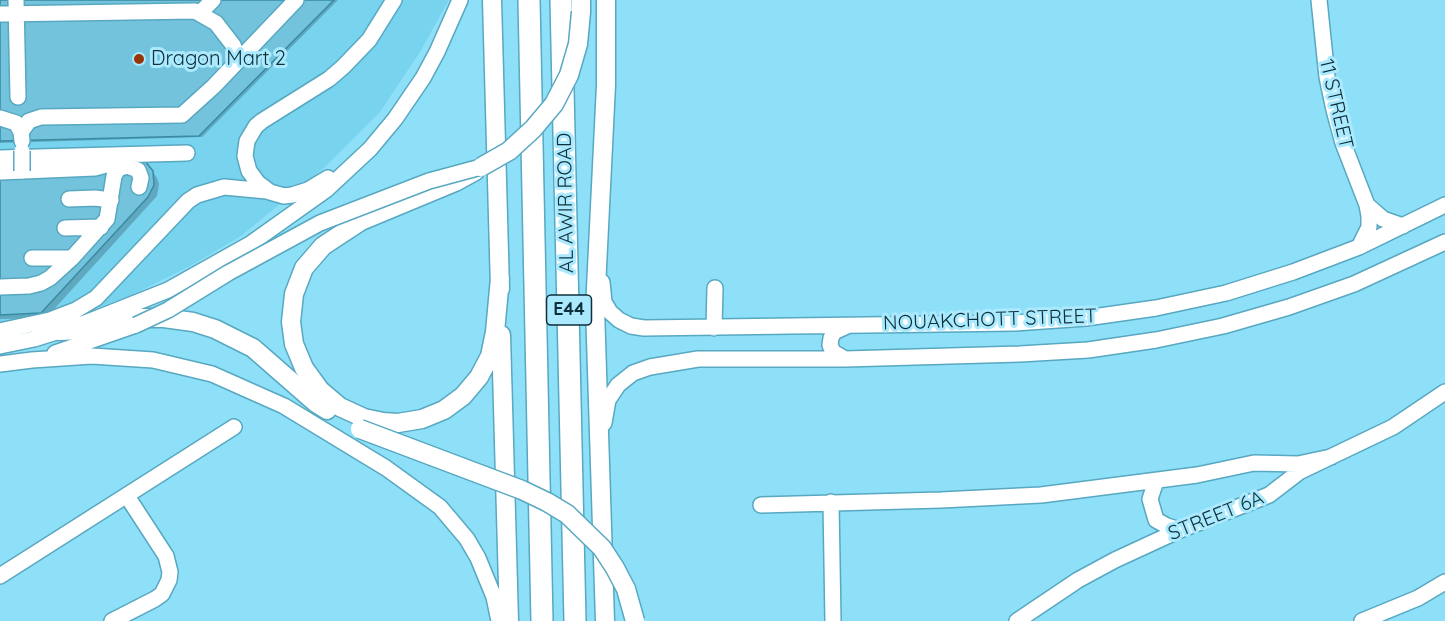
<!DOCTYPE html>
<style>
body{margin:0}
canvas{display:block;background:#8edff8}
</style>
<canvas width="1445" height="621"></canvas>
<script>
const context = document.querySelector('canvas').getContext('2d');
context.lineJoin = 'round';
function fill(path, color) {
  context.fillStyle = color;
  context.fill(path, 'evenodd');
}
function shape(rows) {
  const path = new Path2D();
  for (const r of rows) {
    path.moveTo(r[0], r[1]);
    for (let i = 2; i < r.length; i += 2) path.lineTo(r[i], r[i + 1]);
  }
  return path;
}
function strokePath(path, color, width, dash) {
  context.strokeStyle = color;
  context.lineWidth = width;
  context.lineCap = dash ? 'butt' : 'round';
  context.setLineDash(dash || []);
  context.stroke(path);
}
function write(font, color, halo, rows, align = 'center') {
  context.font = font + ' Quicksand,sans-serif';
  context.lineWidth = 6;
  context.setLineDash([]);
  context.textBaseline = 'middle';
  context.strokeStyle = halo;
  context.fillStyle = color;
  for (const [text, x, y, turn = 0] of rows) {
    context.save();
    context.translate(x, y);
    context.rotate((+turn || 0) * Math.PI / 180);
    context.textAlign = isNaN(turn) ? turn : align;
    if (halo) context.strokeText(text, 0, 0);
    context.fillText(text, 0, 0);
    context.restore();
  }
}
fill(shape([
 [0,0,449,0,420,52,380,112,324,168,241,236,190,266,134,294,81,314,0,335]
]), '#78d3ef');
fill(shape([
 [0,0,338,0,202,137,0,143],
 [0,163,150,168,157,178,159,184,157,196,46,318,0,319]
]), '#0003');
const building = shape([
 [0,0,334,0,199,136,0,141,0,0],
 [0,161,145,161,153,171,154,185,148,197,41,313,0,315,0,161]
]);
fill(building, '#73c3dc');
strokePath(building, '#388ba2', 1.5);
const minor = shape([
 [16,0,18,97],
 [1319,0,1327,77,1334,110,1343,143,1367,205,1369,216,1369,227,1359,247],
 [200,13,213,0],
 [0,14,195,11,216,23,233,45,239,59],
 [0,118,16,123,21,132,22,141],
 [21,132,29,121,41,117,182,115,214,86,296,0],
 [0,158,187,153],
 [0,172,95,168,124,160],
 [328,178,308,190,292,195,284,196,270,192,258,183,249,171,245,156,247,141,256,126,262,121,329,79,343,67,369,40,394,0],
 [69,199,95,198,111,200],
 [1367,205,1383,219,1403,226],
 [65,228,101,227],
 [32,258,72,258],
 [602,282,604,302,610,312,619,320,631,326,644,328,1015,323,1086,318,1156,308,1226,293,1293,272,1359,247,1445,205],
 [0,287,29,286,41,283,50,278,72,258,107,219,114,176,118,169,127,166,138,170,141,178,139,187],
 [714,328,715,288],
 [0,331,50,320,76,310,96,298,188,201,197,195,224,187,267,191],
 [0,346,34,339,85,323,168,290,250,244,326,190,370,149,395,119,423,78,437,52,460,0],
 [55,353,136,325],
 [845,359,833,352,830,345,831,338,834,332,847,326],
 [0,364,32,360,92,356,153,360,212,374,284,406,386,468,440,507,467,539,478,558,494,597,499,621],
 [604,423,608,400,618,385,633,373,650,367,698,359,845,359,1020,354,1088,350,1156,340,1223,326,1289,307,1354,284,1445,242],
 [1156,481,1150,499,1156,520,1167,526,1180,530],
 [831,502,833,621],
 [761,505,941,500,1041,495,1197,475,1254,463,1298,464,1331,457],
 [0,576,234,427],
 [112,621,155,599,162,594,169,580,170,572,166,556,127,496],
 [1017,621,1078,580,1115,560,1180,530,1269,495,1299,472,1393,427,1445,392],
 [1362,621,1418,598,1445,582]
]);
const major = shape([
 [492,0,500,289],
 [581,12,581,0],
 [475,171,455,182,361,221,323,246,304,268,294,294,291,322,294,344,304,368,320,390,340,407,364,418,383,422,398,423,422,419,444,410,463,396,479,377,490,356,495,332,500,278],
 [59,331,86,330,134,318,164,318,193,322,215,329,253,348,316,403,327,410],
 [501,335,509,621],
 [605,621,595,308,606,85,606,0]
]);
const highway = shape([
 [529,0,542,621],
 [561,0,575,621]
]);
strokePath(minor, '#57a8c0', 18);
strokePath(major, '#57a8c0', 21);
strokePath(highway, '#57a8c0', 24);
strokePath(minor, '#fff', 15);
strokePath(major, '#fff', 18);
strokePath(highway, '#fff', 21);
const minorBridge = shape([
 [22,171,22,151],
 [136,325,168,310,228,273,320,223,429,181,481,167]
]);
const majorBridge = shape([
 [481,167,509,151,533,129,554,104,569,75,578,44,581,12],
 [360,429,522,490,547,502,567,514,602,548,615,568,626,589,635,621]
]);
strokePath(minorBridge, '#57a8c0', 18, []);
strokePath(majorBridge, '#57a8c0', 21, []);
strokePath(minorBridge, '#fff', 15);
strokePath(majorBridge, '#fff', 18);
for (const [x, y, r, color] of [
 [139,59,6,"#993405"]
]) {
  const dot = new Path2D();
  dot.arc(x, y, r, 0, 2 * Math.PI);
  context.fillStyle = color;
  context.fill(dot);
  strokePath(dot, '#aae9fe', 2);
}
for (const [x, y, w] of [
 [569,310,45]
]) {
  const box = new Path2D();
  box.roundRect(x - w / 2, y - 15, w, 30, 4.5);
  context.fillStyle = '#aae9fe';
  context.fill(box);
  strokePath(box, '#0d303a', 1.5);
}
write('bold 18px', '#0d303a', null, [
 ["E44",569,310]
]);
write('20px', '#0d303a', '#aae9fe', [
 ["Dragon Mart 2",151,59]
], 'left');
write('20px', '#0d303a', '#aae9fe', [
 ["11 STREET",1336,104,77],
 ["AL AWIR ROAD",566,203,-91],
 ["NOUAKCHOTT STREET",990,320,-2],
 ["STREET 6A",1216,516,-22]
]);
</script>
